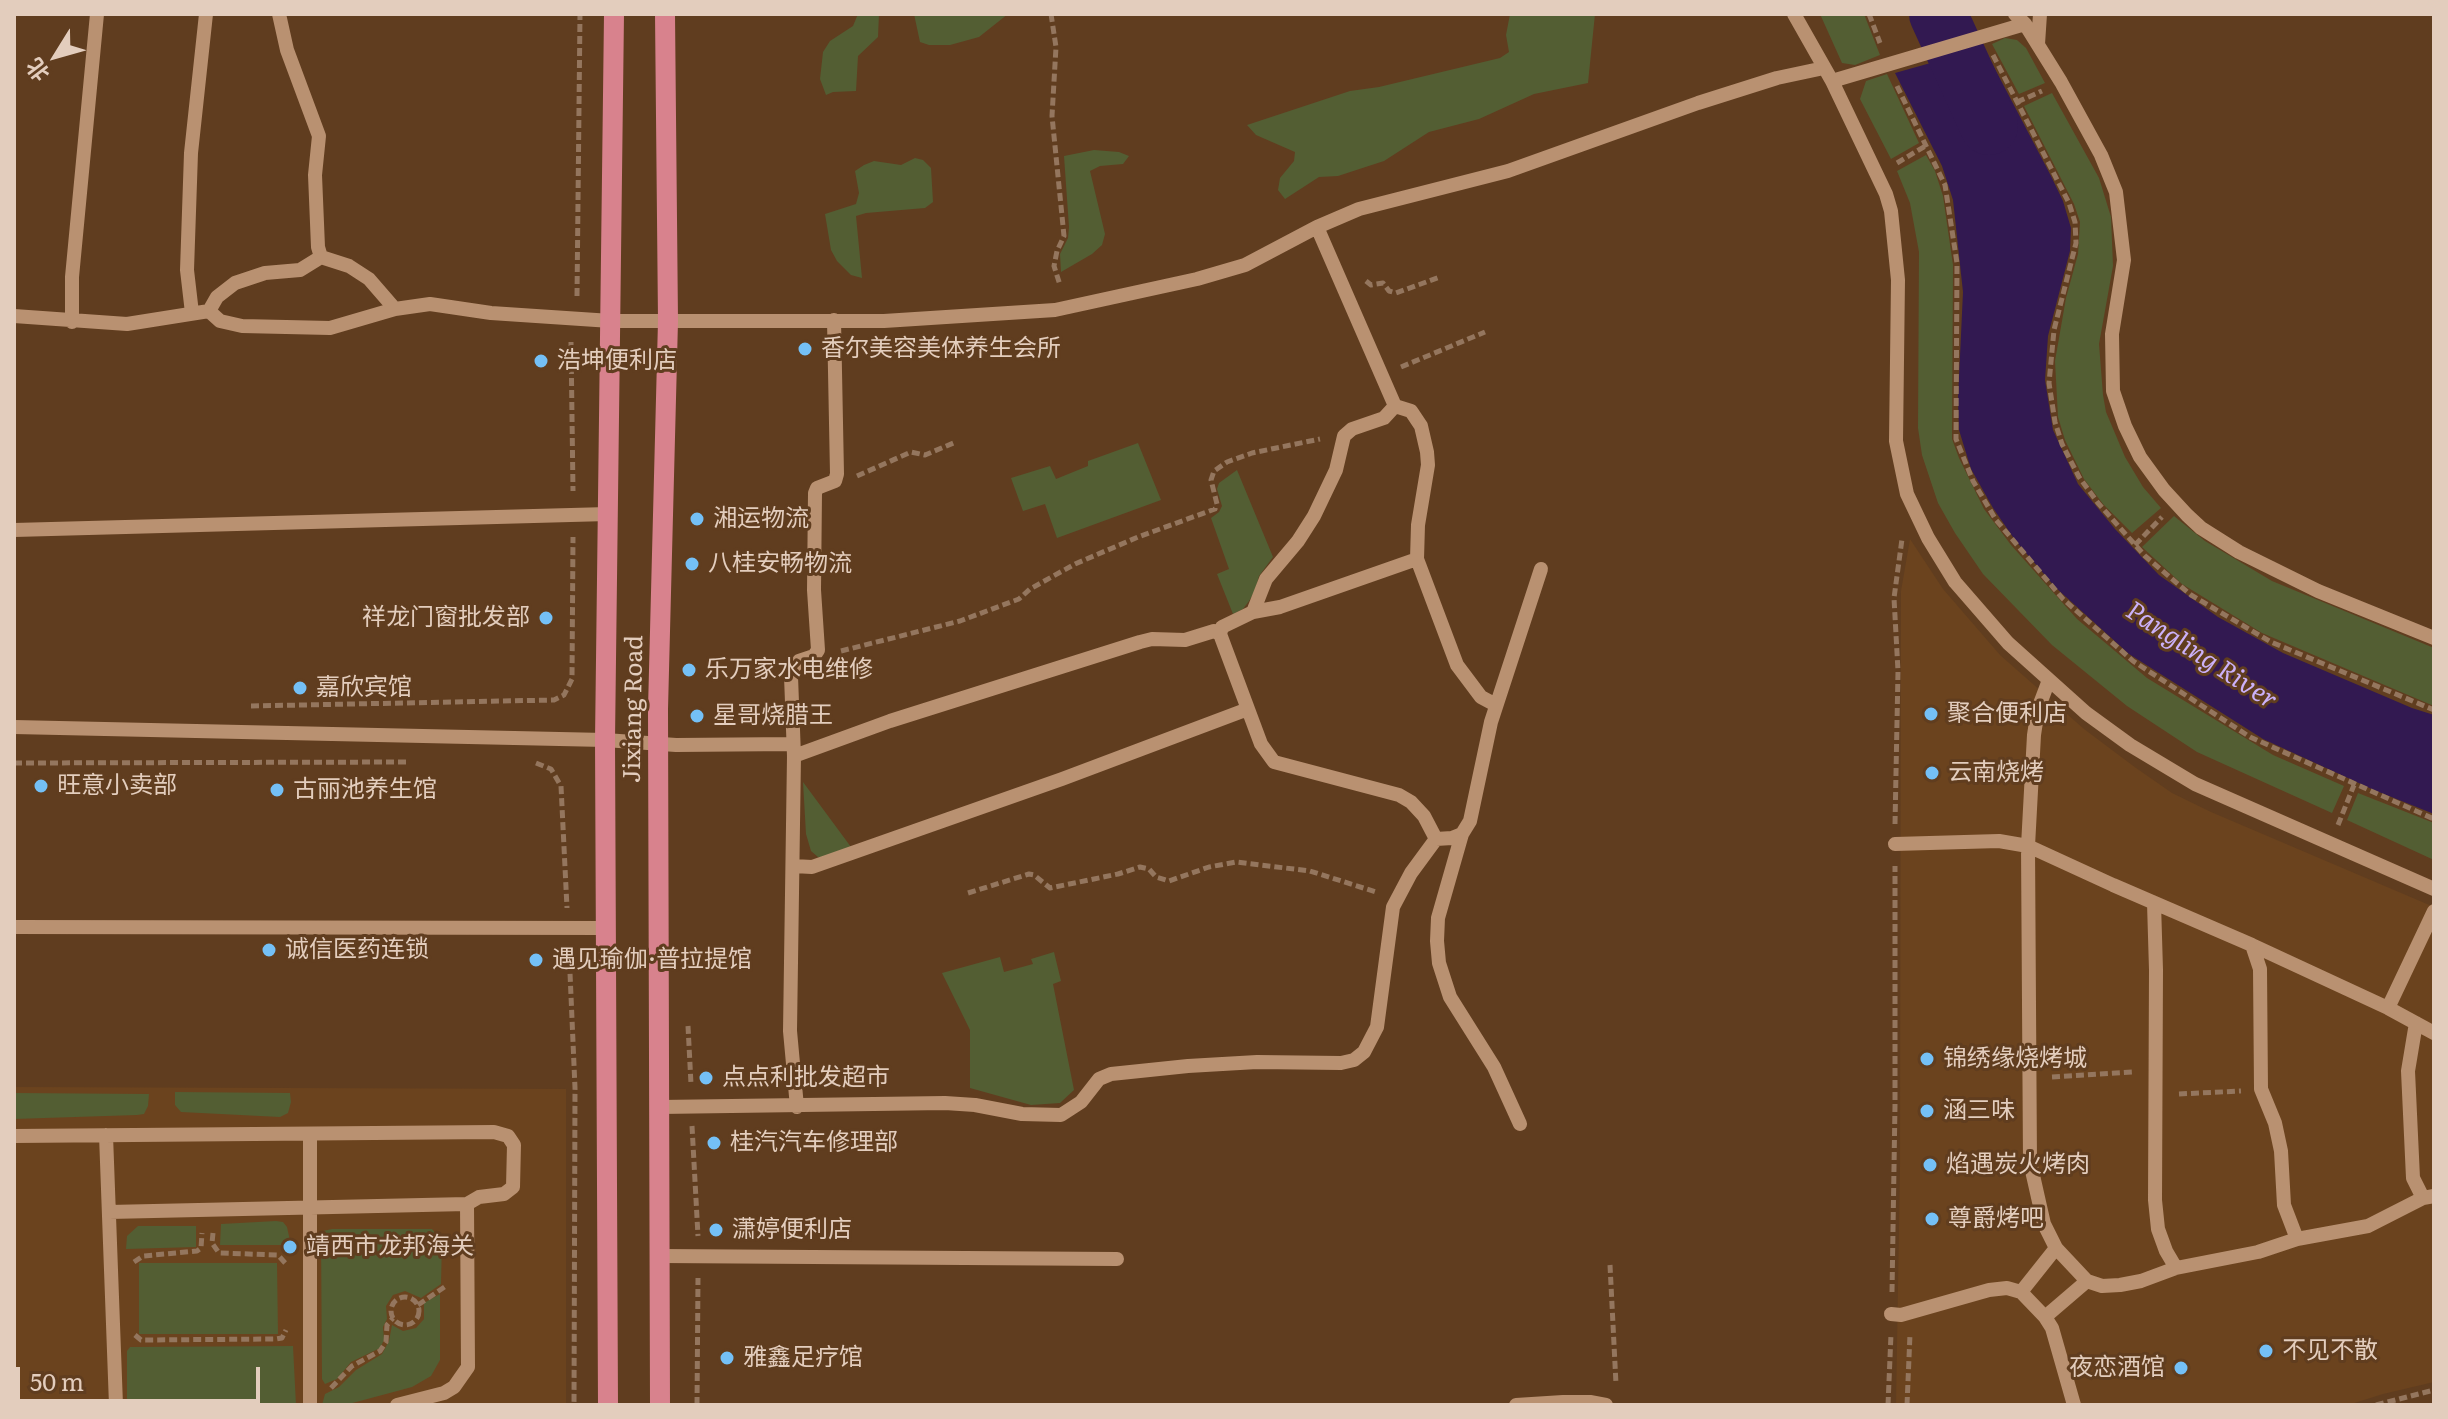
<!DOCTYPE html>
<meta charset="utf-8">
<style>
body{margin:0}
#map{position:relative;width:2448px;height:1419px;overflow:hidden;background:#603d1f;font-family:Literata,"Noto Sans SC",serif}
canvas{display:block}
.frame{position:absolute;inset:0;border:16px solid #e3cdbd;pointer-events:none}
.north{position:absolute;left:16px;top:16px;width:80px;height:80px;-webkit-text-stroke:6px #603d1f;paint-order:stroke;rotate:233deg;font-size:22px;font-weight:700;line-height:32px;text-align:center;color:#e3cdbd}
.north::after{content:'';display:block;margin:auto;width:28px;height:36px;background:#e3cdbd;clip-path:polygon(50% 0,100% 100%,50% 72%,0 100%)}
.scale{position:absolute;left:16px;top:1367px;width:244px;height:36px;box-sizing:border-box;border:4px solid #e3cdbd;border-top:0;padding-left:10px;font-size:24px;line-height:28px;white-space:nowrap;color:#e3cdbd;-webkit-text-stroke:6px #603d1f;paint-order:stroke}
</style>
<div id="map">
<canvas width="2448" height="1419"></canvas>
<div class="frame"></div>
<div class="north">北</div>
<div class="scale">50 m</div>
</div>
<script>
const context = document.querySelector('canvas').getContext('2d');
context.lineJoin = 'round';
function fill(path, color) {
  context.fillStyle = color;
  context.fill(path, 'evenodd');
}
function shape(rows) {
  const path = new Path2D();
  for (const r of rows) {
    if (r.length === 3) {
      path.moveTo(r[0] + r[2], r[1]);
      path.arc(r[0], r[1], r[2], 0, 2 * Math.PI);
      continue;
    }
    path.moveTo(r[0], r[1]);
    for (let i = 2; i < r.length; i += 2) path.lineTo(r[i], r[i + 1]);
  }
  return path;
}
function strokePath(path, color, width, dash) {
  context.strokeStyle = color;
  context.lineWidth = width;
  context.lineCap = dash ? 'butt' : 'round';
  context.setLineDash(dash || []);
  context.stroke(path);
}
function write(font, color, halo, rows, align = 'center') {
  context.font = font + ' Literata,"Noto Sans SC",serif';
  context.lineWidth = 6;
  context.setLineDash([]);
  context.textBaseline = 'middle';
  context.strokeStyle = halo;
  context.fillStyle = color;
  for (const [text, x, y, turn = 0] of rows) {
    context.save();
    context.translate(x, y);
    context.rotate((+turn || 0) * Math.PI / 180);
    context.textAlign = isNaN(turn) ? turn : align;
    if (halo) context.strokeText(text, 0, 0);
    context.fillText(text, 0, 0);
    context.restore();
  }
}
fill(shape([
 [1910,539,1943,589,2000,655,2084,729,2136,768,2172,793,2211,812,2434,907,2434,1382,2383,1394,2348,1405,1896,1405,1900,1167,1901,591],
 [14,1087,566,1089,566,1405,14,1405]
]), '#6b431e');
fill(shape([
 [858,14,879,14,878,37,858,56,856,91,833,92,826,95,820,79,823,52,830,41,853,26],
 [914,14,1008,14,979,37,950,45,929,45,920,42],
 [1510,14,1595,14,1588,83,1534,94,1479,119,1429,132,1384,161,1338,176,1319,177,1285,199,1278,190,1280,178,1294,161,1295,152,1256,135,1247,125,1350,91,1379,87,1500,58,1509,52,1506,35],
 [1820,14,1864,14,1880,55,1855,65,1842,63],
 [2005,38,2017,40,2026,48,2045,83,2019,94,1992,44],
 [1887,74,1919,143,1891,159,1860,99,1866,81],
 [2052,93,2099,178,2111,217,2113,266,2099,344,2103,395,2106,412,2125,457,2143,487,2161,508,2132,533,2103,504,2084,479,2065,440,2058,417,2055,361,2066,298,2078,254,2080,222,2074,204,2024,106],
 [1094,150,1119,152,1129,156,1123,164,1100,166,1090,171,1105,234,1102,245,1092,254,1061,272,1060,254,1068,238,1069,227,1064,156],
 [1926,155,1935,171,1943,196,1953,265,1952,439,1959,458,1984,509,2011,545,2077,619,2147,678,2273,755,2344,786,2332,813,2197,752,2127,706,2052,645,1983,574,1955,533,1938,503,1922,455,1918,428,1919,252,1910,203,1897,171],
 [915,158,923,160,931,168,933,202,925,208,866,213,856,216,862,278,851,275,837,261,831,250,825,214,856,204,859,193,855,171,864,165,874,161,901,165],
 [1138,443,1161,500,1057,538,1045,504,1023,511,1011,478,1050,466,1056,479,1088,466,1088,461],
 [1237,470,1273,557,1259,576,1255,591,1249,601,1243,609,1233,614,1217,574,1229,569,1211,518,1219,512,1222,506,1217,489,1219,483],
 [2174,516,2205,541,2272,581,2434,648,2434,706,2262,633,2182,584,2142,547],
 [803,782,851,847,825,858,818,857,811,851,806,834],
 [2358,793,2434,823,2434,860,2347,820],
 [1054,952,1061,981,1053,984,1074,1090,1060,1103,1031,1105,970,1088,970,1030,942,973,1000,957,1004,972,1033,964,1031,959],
 [175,1092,290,1093,291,1102,288,1113,280,1117,181,1112,175,1105],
 [14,1093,149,1094,148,1106,144,1114,137,1115,14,1119],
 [276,1221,283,1222,287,1227,291,1245,220,1245,221,1224],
 [138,1226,196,1226,196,1247,126,1249,127,1236],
 [332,1229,432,1229,442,1242,441,1284,421,1298,405,1291,393,1295,386,1306,387,1319,383,1327,384,1340,380,1348,351,1362,337,1379,325,1384,322,1379,321,1236,323,1231],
 [139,1263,277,1263,278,1334,139,1334],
 [440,1294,440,1360,431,1376,412,1387,345,1405,322,1405,325,1394,339,1387,356,1370,382,1354,389,1341,392,1325,403,1331,416,1328,424,1319,424,1303],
 [293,1346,296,1405,127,1405,127,1351,130,1347]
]), '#535e33');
fill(shape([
 [1984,48,2051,176,2063,201,2071,228,2070,251,2048,336,2045,380,2053,430,2078,484,2115,529,2159,575,2218,617,2283,653,2412,708,2434,715,2434,814,2374,790,2263,739,2129,654,2055,587,2015,540,1993,508,1971,469,1959,430,1958,399,1963,292,1953,200,1942,166,1895,73]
]), '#321951');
strokePath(shape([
 [1938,14,1989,126]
]), '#321951', 58);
strokePath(shape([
 [1051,14,1056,47,1052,116,1064,236,1057,251,1054,266,1060,285],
 [1869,14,1880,43],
 [1993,55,2069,203,2075,222,2076,243,2054,330,2049,383,2055,422,2062,444,2079,477,2098,503,2145,556,2191,595,2271,642,2434,710],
 [1897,86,1945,185,1957,263,1956,439,1973,481,1996,520,2063,599,2133,661,2250,737,2434,819],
 [2017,102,2042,91],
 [1897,163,1927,145],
 [1366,281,1371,285,1383,283,1389,291,1396,293,1440,277],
 [577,296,580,14],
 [571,342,573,491],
 [1401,367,1485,332],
 [857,476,911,452,925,455,956,442],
 [2135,545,2162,517],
 [841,651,960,621,1019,599,1030,589,1075,564,1138,537,1215,509,1217,504,1211,480,1214,471,1227,462,1252,453,1320,439],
 [251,706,554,700,564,695,572,679,573,537],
 [14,763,410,762],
 [536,763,551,769,561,786,567,908],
 [1895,824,1898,671,1894,598,1902,539],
 [2338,825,2354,785],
 [968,893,1029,874,1034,875,1050,888,1118,874,1140,867,1149,869,1156,877,1169,881,1209,867,1236,862,1310,871,1376,892],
 [569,950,575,1088,574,1405],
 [688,1026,691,1084],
 [2052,1077,2133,1072],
 [2179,1094,2241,1091],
 [692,1126,698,1236],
 [213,1233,212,1243,219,1253,278,1255,286,1264],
 [134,1262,143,1256,197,1251,201,1248,202,1233],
 [1610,1265,1616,1384],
 [1892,1292,1895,1105,1895,866],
 [405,1311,14],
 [418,1305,446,1286],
 [135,1335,141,1340,276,1339,282,1338,286,1330],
 [331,1388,352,1366,380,1351,386,1342,387,1325,393,1318],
 [697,1405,698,1278],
 [1888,1405,1891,1334],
 [1907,1405,1910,1334],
 [2376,1405,2434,1390]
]), '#94765e', 5, [8, 4]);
strokePath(shape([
 [279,14,287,50,319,136,315,175,318,247,321,257],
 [1794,14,1832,81,1886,194,1891,211,1898,280,1896,441,1907,494,1928,538,1955,582,2008,643,2086,713,2130,745,2195,784,2434,889],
 [2015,14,2025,24,2061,82,2101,155,2116,192,2124,260,2112,334,2113,391,2125,426,2140,457,2164,490,2187,515,2201,528,2239,552,2318,591,2434,638],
 [2038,44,2040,14],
 [1832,81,2025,24],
 [209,311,217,297,235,283,265,273,300,270,321,257,349,266,369,279,395,309],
 [192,313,187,270,191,153,206,14],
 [14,316,127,324,209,311,220,321,242,326,330,328,395,309,430,304,491,313,611,321,884,321,1055,310,1197,279,1245,265,1317,227,1359,209,1508,171,1698,103,1777,78,1824,68],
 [72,322,72,277,97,14],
 [14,530,608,514],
 [1417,559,1457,665,1481,697,1496,705],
 [1253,612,1266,579,1298,541,1314,516,1336,470,1344,436,1352,429,1384,418,1395,406],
 [2049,680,2038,709,2034,735,2028,846,2030,1162,2044,1224,2056,1248,2087,1281,2102,1286,2120,1285,2141,1281,2176,1268,2258,1252,2297,1239,2368,1226,2423,1198,2434,1196],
 [14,727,605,740,676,745,793,744],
 [794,756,890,721,1140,642,1152,639,1185,640,1214,631,1220,634],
 [1462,834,1438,918,1437,941,1439,963,1450,997,1494,1067,1520,1124],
 [1436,839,1452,838,1462,834,1470,821,1491,722,1541,569],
 [1895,844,1999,841,2028,846,2113,885,2252,945,2388,1008,2434,1033],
 [793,866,812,867,1062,779,1248,709],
 [2154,903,2156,970,2155,1200,2158,1229,2166,1251,2176,1268],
 [14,927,606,928],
 [2252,945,2260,969,2261,1089,2275,1123,2281,1151,2284,1205,2297,1239],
 [2388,1008,2434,911],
 [2416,1023,2408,1071,2413,1178,2423,1198],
 [660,1107,945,1103,975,1105,1022,1114,1061,1115,1081,1102,1099,1079,1111,1074,1188,1066,1257,1062,1341,1063,1354,1060,1364,1052,1377,1027,1393,907,1411,873,1436,839,1424,816,1411,802,1399,795,1274,762,1261,744,1220,634,1222,627,1253,612,1280,607,1417,559,1418,525,1428,465,1427,452,1421,426,1411,411,1395,406,1317,227],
 [797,1107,790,1031,794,756,791,676,793,668,799,661,814,656,818,650,814,590,815,493,817,488,835,481,837,474,834,320],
 [106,1135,116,1405],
 [14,1136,494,1132,508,1136,514,1145,513,1187,504,1194,479,1197,467,1204,468,1367,454,1387,444,1393,397,1405],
 [109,1212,467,1204],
 [660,1256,1117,1259],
 [2021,1292,2056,1248],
 [1891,1314,1901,1315,1989,1290,2007,1288,2021,1292,2045,1317,2052,1328,2074,1405],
 [2045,1317,2087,1281],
 [310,1405,310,1134],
 [1516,1405,1563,1402,1590,1402,1606,1405]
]), '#b99171', 14);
strokePath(shape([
 [608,1405,605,740,614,14],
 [660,1405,658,709,668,321,665,14]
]), '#d8828d', 20);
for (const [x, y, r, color] of [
 [805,349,8,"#74c0f6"],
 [541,361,8,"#74c0f6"],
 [697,519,8,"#74c0f6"],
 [692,564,8,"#74c0f6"],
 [546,618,8,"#74c0f6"],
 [689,670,8,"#74c0f6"],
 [300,688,8,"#74c0f6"],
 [1931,714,8,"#74c0f6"],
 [697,716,8,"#74c0f6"],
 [1932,773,8,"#74c0f6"],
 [41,786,8,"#74c0f6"],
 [277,790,8,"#74c0f6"],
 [269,950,8,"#74c0f6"],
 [536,960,8,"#74c0f6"],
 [1927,1059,8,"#74c0f6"],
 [706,1078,8,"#74c0f6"],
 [1927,1111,8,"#74c0f6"],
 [714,1143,8,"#74c0f6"],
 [1930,1165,8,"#74c0f6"],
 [1932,1219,8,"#74c0f6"],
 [716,1230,8,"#74c0f6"],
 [290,1247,8,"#74c0f6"],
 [2266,1351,8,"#74c0f6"],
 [727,1358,8,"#74c0f6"],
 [2181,1368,8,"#74c0f6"]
]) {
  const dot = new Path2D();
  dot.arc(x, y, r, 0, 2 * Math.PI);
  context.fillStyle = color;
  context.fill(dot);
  strokePath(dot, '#603d1f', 3);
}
write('24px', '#e3cdbd', '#603d1f', [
 ["香尔美容美体养生会所",821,349],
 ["浩坤便利店",557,361],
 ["湘运物流",713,519],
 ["八桂安畅物流",708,564],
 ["祥龙门窗批发部",530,618,"right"],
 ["乐万家水电维修",705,670],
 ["嘉欣宾馆",316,688],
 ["聚合便利店",1947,714],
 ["星哥烧腊王",713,716],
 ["云南烧烤",1948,773],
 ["旺意小卖部",57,786],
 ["古丽池养生馆",293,790],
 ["诚信医药连锁",285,950],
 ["遇见瑜伽·普拉提馆",552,960],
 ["锦绣缘烧烤城",1943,1059],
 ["点点利批发超市",722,1078],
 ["涵三味",1943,1111],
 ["桂汽汽车修理部",730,1143],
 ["焰遇炭火烤肉",1946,1165],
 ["尊爵烤吧",1948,1219],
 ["潇婷便利店",732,1230],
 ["靖西市龙邦海关",306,1247],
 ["不见不散",2282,1351],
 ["雅鑫足疗馆",743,1358],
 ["夜恋酒馆",2165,1368,"right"]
], 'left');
write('24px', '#e3cdbd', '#603d1f', [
 ["Jixiang Road",634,709,-89]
]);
write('italic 26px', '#cbb1f9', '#603d1f', [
 ["Pangling River",2201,656,33]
]);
</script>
